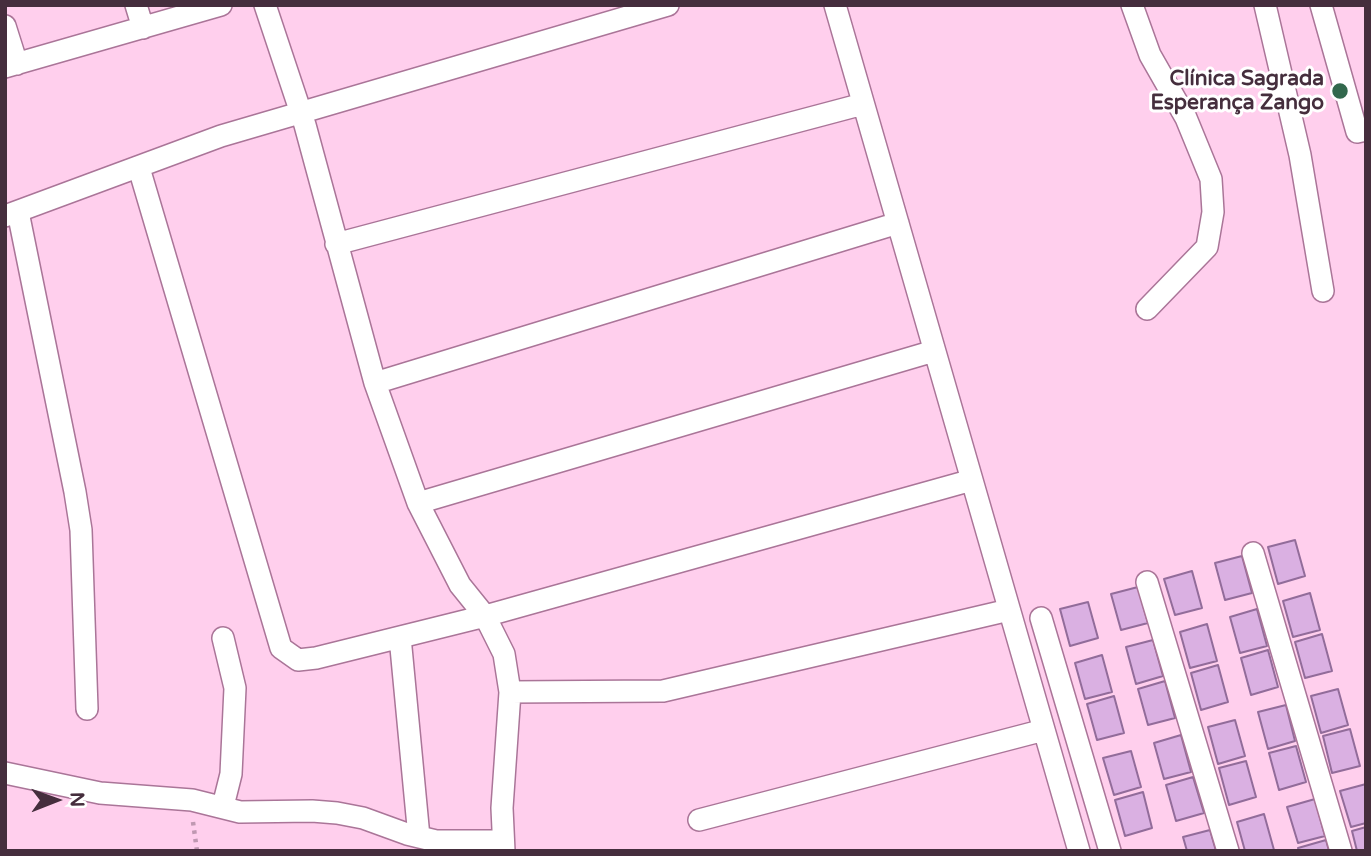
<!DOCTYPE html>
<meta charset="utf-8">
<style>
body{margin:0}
#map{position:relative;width:1371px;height:856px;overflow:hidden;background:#ffcfed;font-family:"Varela Round",sans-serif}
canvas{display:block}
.frame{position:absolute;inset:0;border:7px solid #452e3d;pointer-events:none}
.north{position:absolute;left:21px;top:765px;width:70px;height:70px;-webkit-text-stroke:5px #fff;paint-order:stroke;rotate:89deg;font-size:19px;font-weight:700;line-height:28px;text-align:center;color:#452e3d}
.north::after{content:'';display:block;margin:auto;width:24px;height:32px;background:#452e3d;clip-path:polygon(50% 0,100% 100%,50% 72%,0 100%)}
</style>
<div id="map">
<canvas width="1371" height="856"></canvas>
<div class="frame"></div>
<div class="north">N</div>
</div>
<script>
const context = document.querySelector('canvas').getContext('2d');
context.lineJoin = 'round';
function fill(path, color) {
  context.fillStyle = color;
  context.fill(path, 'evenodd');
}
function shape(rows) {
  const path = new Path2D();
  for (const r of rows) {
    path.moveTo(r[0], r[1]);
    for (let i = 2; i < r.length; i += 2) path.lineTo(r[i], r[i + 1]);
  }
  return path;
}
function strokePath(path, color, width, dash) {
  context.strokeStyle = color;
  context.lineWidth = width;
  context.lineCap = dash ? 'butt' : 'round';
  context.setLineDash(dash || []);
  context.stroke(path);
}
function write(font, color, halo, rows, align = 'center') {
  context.font = font + ' "Varela Round",sans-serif';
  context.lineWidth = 6;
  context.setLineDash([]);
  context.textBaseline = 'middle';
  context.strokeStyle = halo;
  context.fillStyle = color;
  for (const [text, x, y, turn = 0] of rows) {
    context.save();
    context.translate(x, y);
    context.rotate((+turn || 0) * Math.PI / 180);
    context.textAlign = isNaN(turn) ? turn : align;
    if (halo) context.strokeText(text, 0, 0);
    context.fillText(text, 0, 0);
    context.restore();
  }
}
const building = shape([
 [1295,540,1305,576,1278,584,1268,547,1295,540],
 [1242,556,1252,593,1225,600,1215,563,1242,556],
 [1192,571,1202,608,1175,615,1164,579,1192,571],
 [1138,587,1148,623,1121,630,1111,594,1138,587],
 [1310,593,1320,630,1293,637,1283,601,1310,593],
 [1088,602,1098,638,1070,646,1060,609,1088,602],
 [1257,609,1267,646,1240,653,1230,617,1257,609],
 [1207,624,1217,661,1190,668,1180,632,1207,624],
 [1322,634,1332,671,1305,678,1295,642,1322,634],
 [1153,640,1163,676,1136,684,1126,647,1153,640],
 [1268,650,1278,687,1251,695,1241,658,1268,650],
 [1102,655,1112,692,1085,699,1075,663,1102,655],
 [1218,665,1228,702,1201,710,1191,673,1218,665],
 [1165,681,1175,718,1148,725,1138,689,1165,681],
 [1338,689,1348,725,1321,733,1311,696,1338,689],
 [1114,696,1124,733,1097,740,1087,704,1114,696],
 [1286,705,1295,741,1268,749,1258,712,1286,705],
 [1235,720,1245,756,1218,764,1208,727,1235,720],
 [1350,729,1360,766,1332,773,1323,736,1350,729],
 [1181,735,1191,772,1164,779,1154,743,1181,735],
 [1296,746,1306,782,1279,790,1269,753,1296,746],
 [1131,751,1141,787,1114,795,1103,758,1131,751],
 [1246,761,1256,797,1229,805,1219,768,1246,761],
 [1193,777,1204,813,1176,821,1166,785,1193,777],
 [1366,784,1366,823,1351,827,1340,791,1366,784],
 [1143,792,1152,828,1125,836,1115,800,1143,792],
 [1315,799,1325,836,1298,843,1287,807,1315,799],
 [1264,814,1274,850,1245,851,1237,822,1264,814],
 [1366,827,1366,851,1357,851,1352,831,1366,827],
 [1210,830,1216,851,1187,851,1183,837,1210,830],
 [1326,840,1329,851,1299,851,1298,848,1326,840]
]);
fill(building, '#dab0e2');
strokePath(building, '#926c9a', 2);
const minor = shape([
 [136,5,143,28],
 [265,5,305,125,375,383,418,503,460,585,485,616,504,654,510,692,502,808,504,851],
 [835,5,1079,851],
 [1132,5,1150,55,1186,118,1211,179,1213,212,1207,247,1147,309],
 [1265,5,1300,155,1323,291],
 [1321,5,1357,132,1366,130],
 [5,26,17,64],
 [5,67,221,5],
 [139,168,281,648,298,660,316,658,485,616,972,480],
 [18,212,75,492,81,530,87,709],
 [5,216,221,136,668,5],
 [336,244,863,104],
 [375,383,898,223],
 [418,503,934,351],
 [1253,553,1341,851],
 [1147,582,1228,851],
 [1041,618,1110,851],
 [400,637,419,837],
 [223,638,235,688,231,774,223,806],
 [510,692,663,691,1009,610],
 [5,773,100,793,192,800,240,812,312,811,337,813,363,818,407,834,436,841,503,841],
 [699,820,1044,730]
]);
strokePath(minor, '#aa7598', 24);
strokePath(shape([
 [193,822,197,851]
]), '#bf98b1', 4.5, [3.5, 5]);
strokePath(minor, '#fff', 21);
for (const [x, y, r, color] of [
 [1340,91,9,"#32684d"]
]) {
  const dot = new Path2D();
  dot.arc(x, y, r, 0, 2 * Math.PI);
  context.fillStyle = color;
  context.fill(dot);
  strokePath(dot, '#fff', 2.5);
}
write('bold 21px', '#452e3d', '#fff', [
 ["Clínica Sagrada",1324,79],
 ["Esperança Zango",1324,103]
], 'right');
</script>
